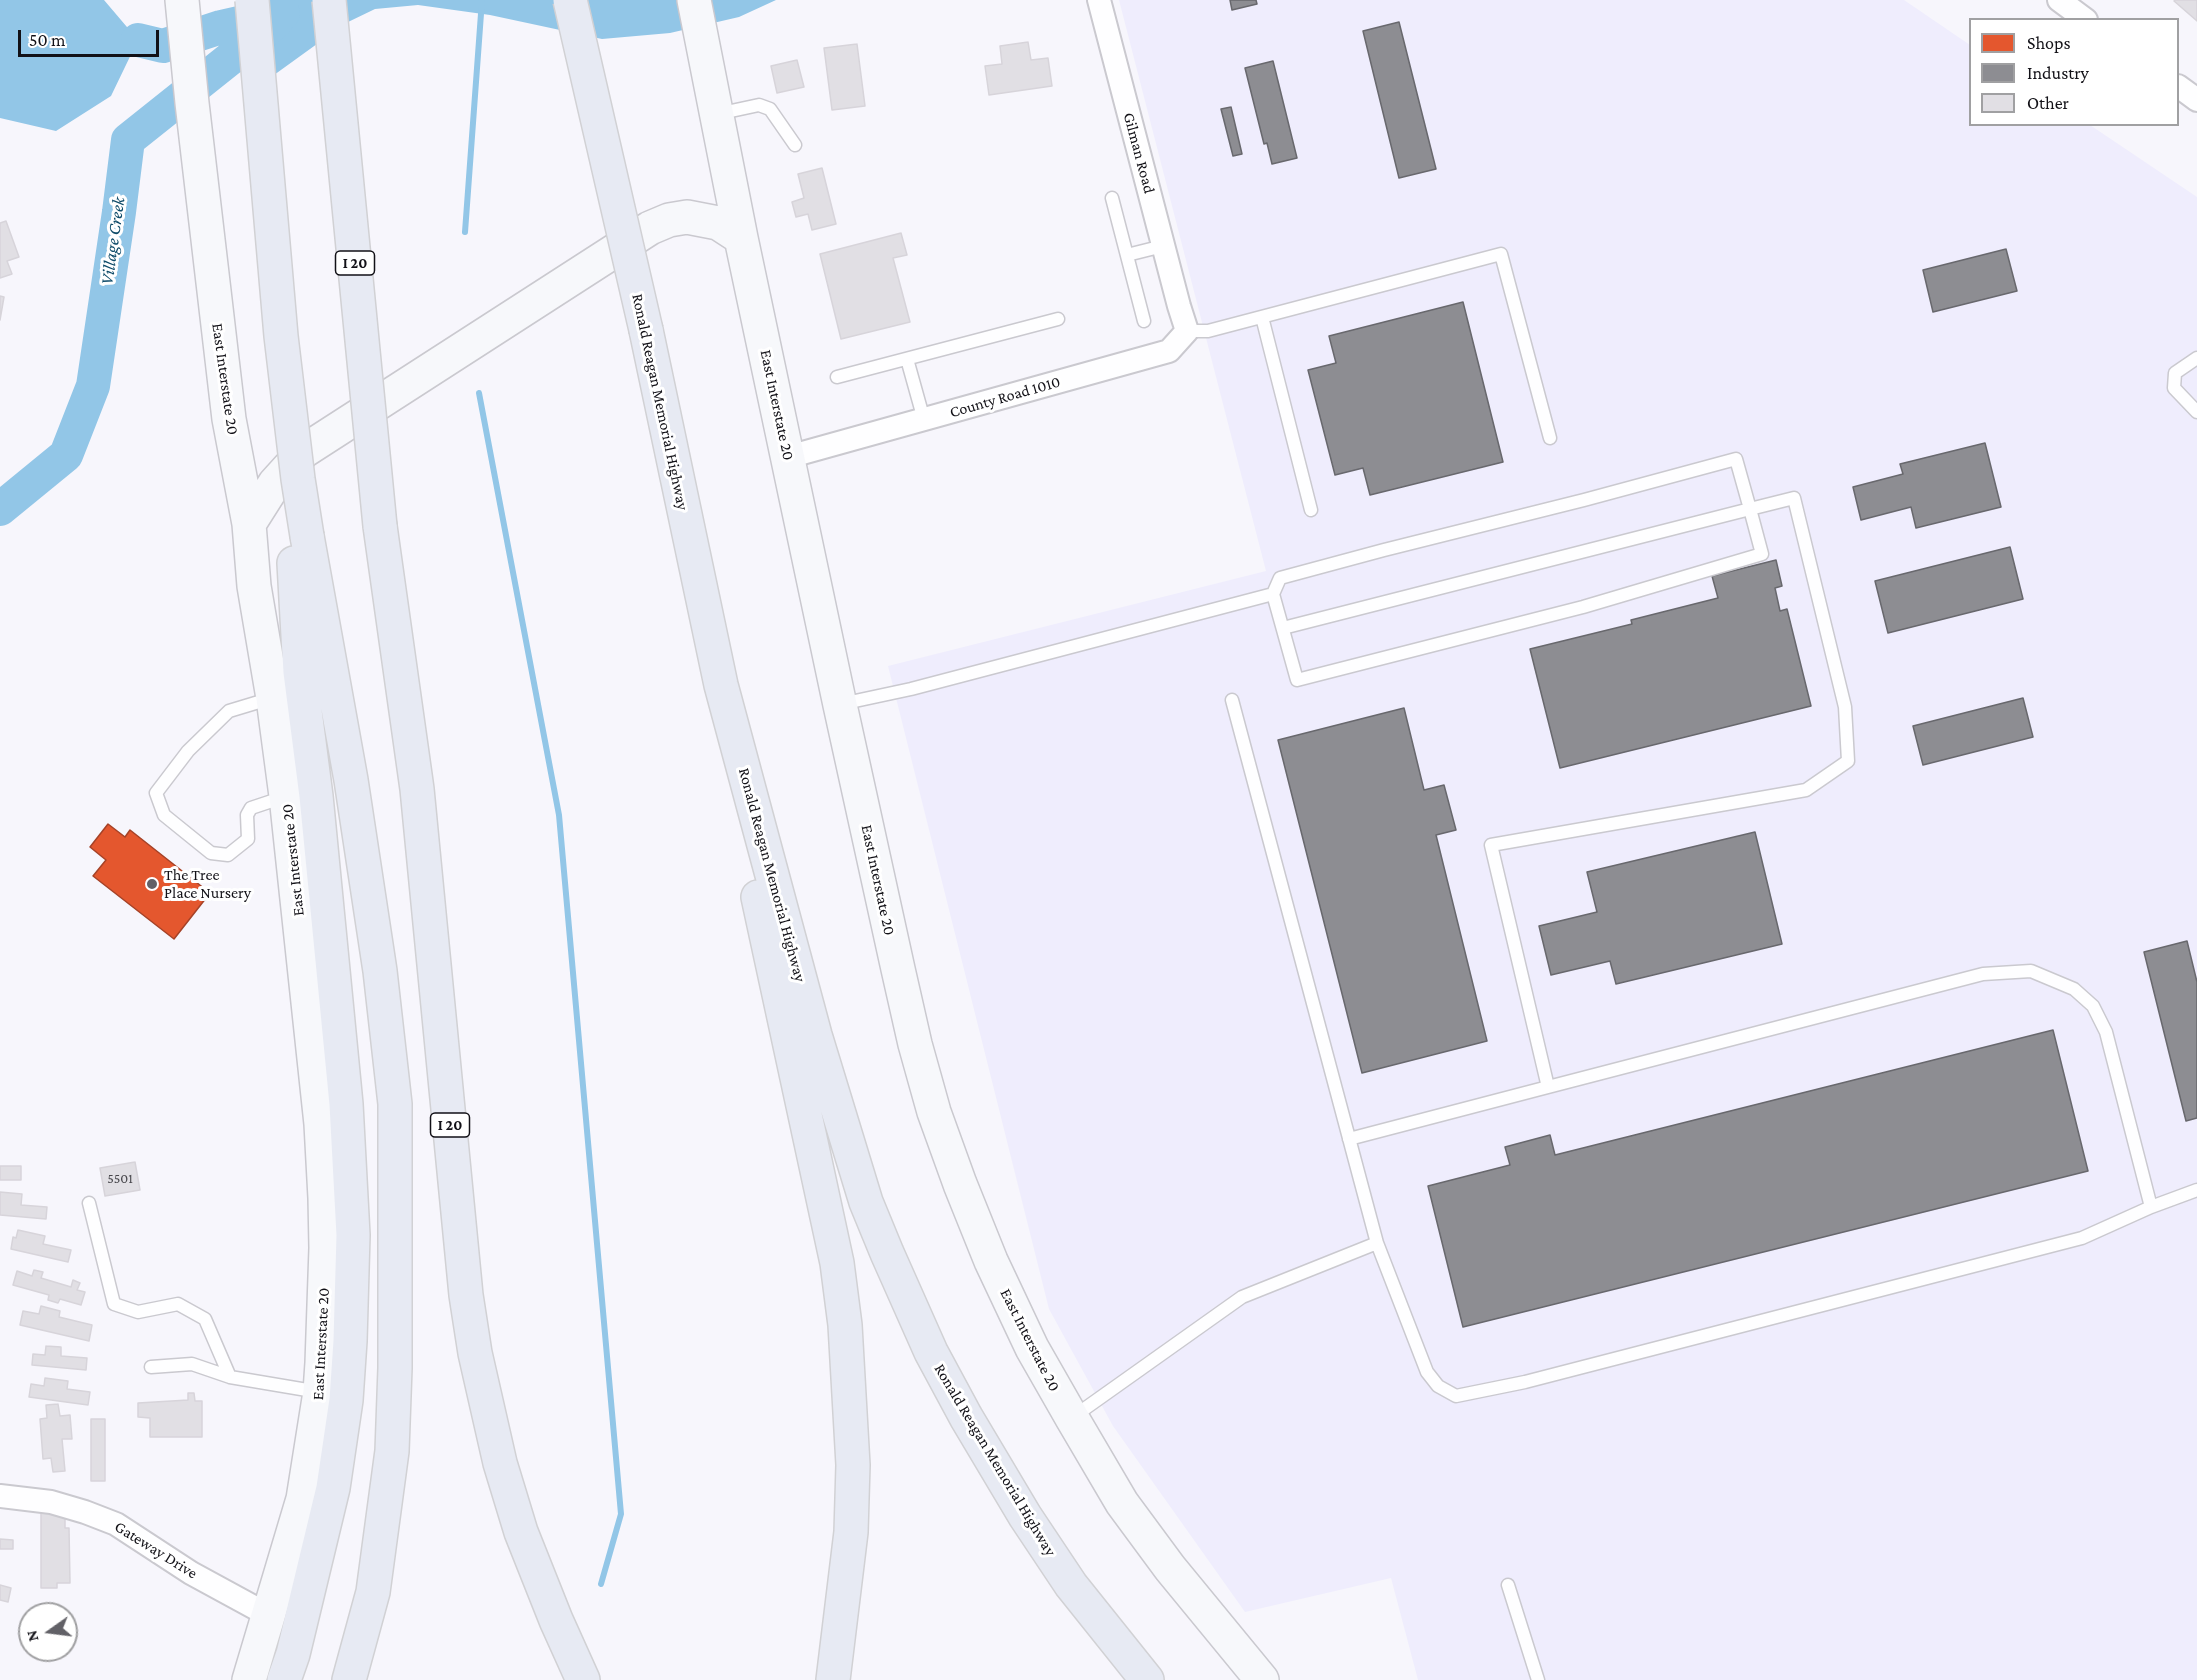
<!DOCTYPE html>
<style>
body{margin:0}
#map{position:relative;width:2197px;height:1680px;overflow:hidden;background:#f7f6fc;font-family:"Crimson Pro",serif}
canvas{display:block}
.legend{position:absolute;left:1969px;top:18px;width:210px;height:108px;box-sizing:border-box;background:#fff;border:2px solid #a0a0a2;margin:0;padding:8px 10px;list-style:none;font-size:18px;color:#121117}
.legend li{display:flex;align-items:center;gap:12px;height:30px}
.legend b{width:30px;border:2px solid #a0a0a2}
.north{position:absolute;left:18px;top:1602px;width:60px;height:60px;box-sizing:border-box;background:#fff;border:2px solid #a0a0a2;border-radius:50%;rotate:256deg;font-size:16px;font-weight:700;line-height:24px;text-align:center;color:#121117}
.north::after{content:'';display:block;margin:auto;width:21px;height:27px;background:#626167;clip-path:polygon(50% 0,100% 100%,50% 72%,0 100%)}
.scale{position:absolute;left:18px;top:30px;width:141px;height:27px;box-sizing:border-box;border:3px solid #121117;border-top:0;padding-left:8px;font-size:18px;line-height:21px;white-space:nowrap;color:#121117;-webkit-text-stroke:4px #fff;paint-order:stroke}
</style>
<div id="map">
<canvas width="2197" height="1680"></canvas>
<ul class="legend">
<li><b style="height:16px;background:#e4572e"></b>Shops</li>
<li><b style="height:16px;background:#8d8d92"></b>Industry</li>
<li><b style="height:16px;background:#e1dfe4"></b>Other</li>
</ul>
<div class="north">N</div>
<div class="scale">50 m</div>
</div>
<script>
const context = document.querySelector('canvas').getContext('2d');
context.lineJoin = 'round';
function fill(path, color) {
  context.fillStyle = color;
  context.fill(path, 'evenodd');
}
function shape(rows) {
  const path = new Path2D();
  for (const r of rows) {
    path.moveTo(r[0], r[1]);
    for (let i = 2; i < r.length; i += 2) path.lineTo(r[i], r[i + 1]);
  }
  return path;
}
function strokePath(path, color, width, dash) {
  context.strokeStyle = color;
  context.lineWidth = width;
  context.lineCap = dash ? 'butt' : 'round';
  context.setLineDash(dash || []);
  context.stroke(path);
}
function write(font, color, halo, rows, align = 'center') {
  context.font = font + ' "Crimson Pro",serif';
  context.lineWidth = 6;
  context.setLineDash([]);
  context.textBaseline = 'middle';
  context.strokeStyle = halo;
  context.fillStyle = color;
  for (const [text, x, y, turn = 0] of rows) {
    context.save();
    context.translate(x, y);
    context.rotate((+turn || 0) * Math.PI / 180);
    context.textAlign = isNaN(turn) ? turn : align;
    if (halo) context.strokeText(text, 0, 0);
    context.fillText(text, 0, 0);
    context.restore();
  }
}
fill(shape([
 [1119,0,1904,0,1970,45,1970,124,2090,125,2197,197,2197,1680,1418,1680,1391,1578,1245,1612,1113,1426,1049,1309,888,666,1266,571]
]), '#efedfd');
fill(shape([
 [0,0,104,0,138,40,111,96,56,131,0,118],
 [251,0,776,0,739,17,670,33,602,39,490,15,418,5,375,9,346,23,274,75]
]), '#92c6e7');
const shops = shape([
 [108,824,125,837,130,830,210,893,174,939,93,876,106,860,90,847,108,824]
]);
fill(shops, '#e4572e');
strokePath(shops, '#a54227', 1.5);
const industry = shape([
 [1230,0,1256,0,1257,4,1232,10,1230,0],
 [1399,22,1436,169,1399,178,1363,31,1399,22],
 [1273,61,1297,158,1272,164,1267,143,1264,144,1245,68,1273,61],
 [1231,107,1242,154,1233,156,1221,109,1231,107],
 [2006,249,2017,291,1933,312,1923,270,2006,249],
 [1463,302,1503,462,1370,495,1363,468,1335,475,1308,370,1336,363,1329,336,1463,302],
 [1985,443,2001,507,1916,528,1911,507,1861,520,1853,487,1903,474,1900,464,1985,443],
 [2010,547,2023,599,1888,633,1875,581,2010,547],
 [1776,560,1782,586,1775,588,1780,611,1787,609,1811,706,1560,768,1530,649,1632,624,1631,620,1718,598,1712,576,1776,560],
 [2023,698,2033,737,1923,765,1913,726,2023,698],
 [1404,708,1424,790,1444,785,1456,830,1436,835,1487,1041,1362,1073,1278,740,1404,708],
 [1755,832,1782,944,1616,984,1610,961,1551,975,1539,926,1597,912,1587,872,1755,832],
 [2187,941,2197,982,2197,1118,2186,1121,2144,952,2187,941],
 [2053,1030,2088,1171,1463,1327,1428,1186,1510,1165,1505,1147,1550,1135,1555,1155,2053,1030]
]);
fill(industry, '#8d8d92');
strokePath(industry, '#68686d', 1.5);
strokePath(shape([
 [465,232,482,0],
 [479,393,559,815,621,1514,601,1584]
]), '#92c6e7', 6);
strokePath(shape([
 [138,40,163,46,221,27,283,13],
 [0,509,66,455,93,386,119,212,128,140,276,22]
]), '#92c6e7', 34);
const building = shape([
 [2175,0,2197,0,2197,21,2174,1,2175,0],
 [1028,42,1031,60,1048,58,1052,86,989,95,985,66,1002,64,1000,46,1028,42],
 [857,44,865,106,832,110,824,48,857,44],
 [797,60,804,87,777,93,771,66,797,60],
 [822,168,836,224,812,230,808,214,796,217,792,202,804,198,798,174,822,168],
 [6,221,19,257,7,261,12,274,0,278,0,223,6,221],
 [901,233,907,255,893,258,910,322,841,339,820,254,901,233],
 [0,296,4,297,0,320,0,296],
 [135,1162,140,1190,105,1196,100,1168,135,1162],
 [0,1166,21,1166,21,1180,0,1180,0,1166],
 [0,1192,22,1194,21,1205,47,1207,46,1219,0,1215,0,1192],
 [18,1230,45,1236,43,1244,71,1250,68,1262,11,1249,13,1237,16,1238,18,1230],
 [34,1270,43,1272,41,1278,71,1287,73,1280,80,1283,77,1290,85,1292,81,1305,60,1299,58,1303,48,1300,49,1295,13,1285,17,1271,32,1276,34,1270],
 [41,1306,60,1311,59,1317,92,1325,89,1341,20,1325,23,1311,39,1314,41,1306],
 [46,1346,61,1347,61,1356,87,1358,86,1370,32,1365,33,1354,45,1355,46,1346],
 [45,1378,68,1381,67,1389,90,1392,88,1405,29,1397,31,1384,44,1386,45,1378],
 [188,1393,194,1393,195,1401,202,1401,202,1437,150,1437,150,1418,138,1417,138,1403,188,1400,188,1393],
 [58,1404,60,1416,70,1415,72,1439,62,1439,65,1471,53,1472,51,1458,43,1459,40,1419,47,1418,46,1405,58,1404],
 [91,1419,105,1419,105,1481,91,1481,91,1419],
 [41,1509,65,1509,65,1528,69,1528,70,1583,57,1583,57,1588,41,1588,41,1509],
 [0,1539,13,1540,13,1549,0,1549,0,1539],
 [0,1585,11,1588,8,1602,0,1600,0,1585]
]);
fill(building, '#e1dfe4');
strokePath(building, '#d7d4da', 1.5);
const lane = shape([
 [717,114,759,105,770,109,795,145],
 [1112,198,1144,321],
 [1127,255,1163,246],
 [1262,317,1311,510],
 [1187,331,1208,331,1501,254,1550,438],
 [2197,358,2175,373,2174,388,2197,412],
 [907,359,924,420],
 [837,377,1058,319],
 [1283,628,1750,509,1762,554,1583,607,1297,680,1273,594,1280,578,1384,550,1584,500,1736,459,1750,509,1794,498,1845,707,1848,761,1806,790,1491,845,1548,1087,1349,1139],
 [272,698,229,711,188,751,156,793,164,815,211,853,228,855,248,839,247,815,251,808,284,797],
 [841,704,911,689,1273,594],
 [1548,1087,1983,974,2031,971,2074,989,2093,1006,2106,1032,2151,1207],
 [89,1203,114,1304,138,1312,178,1304,205,1319,230,1377],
 [1377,1243,1427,1372,1438,1386,1456,1396,1525,1382,2082,1238,2151,1207,2197,1190],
 [151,1367,192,1364,230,1377,319,1392],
 [1073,1417,1242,1297,1377,1243,1232,700],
 [1508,1585,1538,1680]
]);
const street = shape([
 [2059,0,2086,20],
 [2178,86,2197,100],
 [788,457,1169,351,1187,331,1179,306,1099,0],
 [0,1496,51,1502,85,1512,116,1524,191,1573,270,1616]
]);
const secondary = shape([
 [182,0,192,103,229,419,249,524,254,586,273,698,286,796,321,1124,325,1198,326,1248,322,1363,320,1392,303,1499,249,1680],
 [694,0,741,238,840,705,898,969,915,1044,934,1112,960,1184,991,1261,1032,1348,1072,1418,1122,1503,1170,1568,1262,1680],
 [249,524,275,483,304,451,650,228,669,220,687,217,718,223,741,238]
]);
const highway = shape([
 [646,330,721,685,815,1035,866,1202,887,1253,931,1352,966,1417,1025,1516,1071,1585,1147,1680],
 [380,526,417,789,466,1295,475,1353,500,1463,521,1532,556,1620,583,1680],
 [307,536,351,780,380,971,395,1104,395,1368,392,1451,373,1592,349,1680],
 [758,897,837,1263,845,1325,853,1465,851,1532,833,1680],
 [284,1680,293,1654,333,1488,346,1400,350,1341,353,1235,346,1104,316,796,300,672,294,563]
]);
strokePath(lane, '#cac9cf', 15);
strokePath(street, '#cac9cf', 26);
strokePath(secondary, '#cac9cf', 36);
strokePath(highway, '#d1d1d4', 36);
strokePath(lane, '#fefeff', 12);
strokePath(street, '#fefeff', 22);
strokePath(secondary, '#f7f8fb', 33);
strokePath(highway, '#e7eaf3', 33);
const highwayBridge = shape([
 [252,0,281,336,298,479,307,536],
 [329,0,380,526],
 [570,0,646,330]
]);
strokePath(highwayBridge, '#d1d1d4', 36, []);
strokePath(highwayBridge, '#e7eaf3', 33);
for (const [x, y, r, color] of [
 [152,884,6,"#626167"]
]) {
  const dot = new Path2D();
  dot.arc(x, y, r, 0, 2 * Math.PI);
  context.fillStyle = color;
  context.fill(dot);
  strokePath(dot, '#fff', 2);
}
write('14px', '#47464b', null, [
 ["5501",120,1179]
]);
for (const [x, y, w] of [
 [355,263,39],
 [450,1125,39]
]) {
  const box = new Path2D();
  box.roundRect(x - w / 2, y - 12, w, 24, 4.5);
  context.fillStyle = '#fff';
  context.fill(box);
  strokePath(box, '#121117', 1.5);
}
write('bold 15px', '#121117', null, [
 ["I 20",355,263],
 ["I 20",450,1125]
]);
write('16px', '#121117', '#fff', [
 ["Gilman Road",1139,153,75],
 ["East Interstate 20",225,379,82],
 ["County Road 1010",1005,397,-16],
 ["Ronald Reagan Memorial Highway",660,402,78],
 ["East Interstate 20",777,405,78],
 ["East Interstate 20",293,860,-96],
 ["Ronald Reagan Memorial Highway",772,875,75],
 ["East Interstate 20",878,880,78],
 ["East Interstate 20",1030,1340,63],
 ["East Interstate 20",321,1344,-87],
 ["Ronald Reagan Memorial Highway",995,1460,59],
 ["Gateway Drive",156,1550,32]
]);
write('16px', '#121117', '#fff', [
 ["The Tree",164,875],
 ["Place Nursery",164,893]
], 'left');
write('italic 18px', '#0d4a68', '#fff', [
 ["Village Creek",113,241,-82]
]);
</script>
